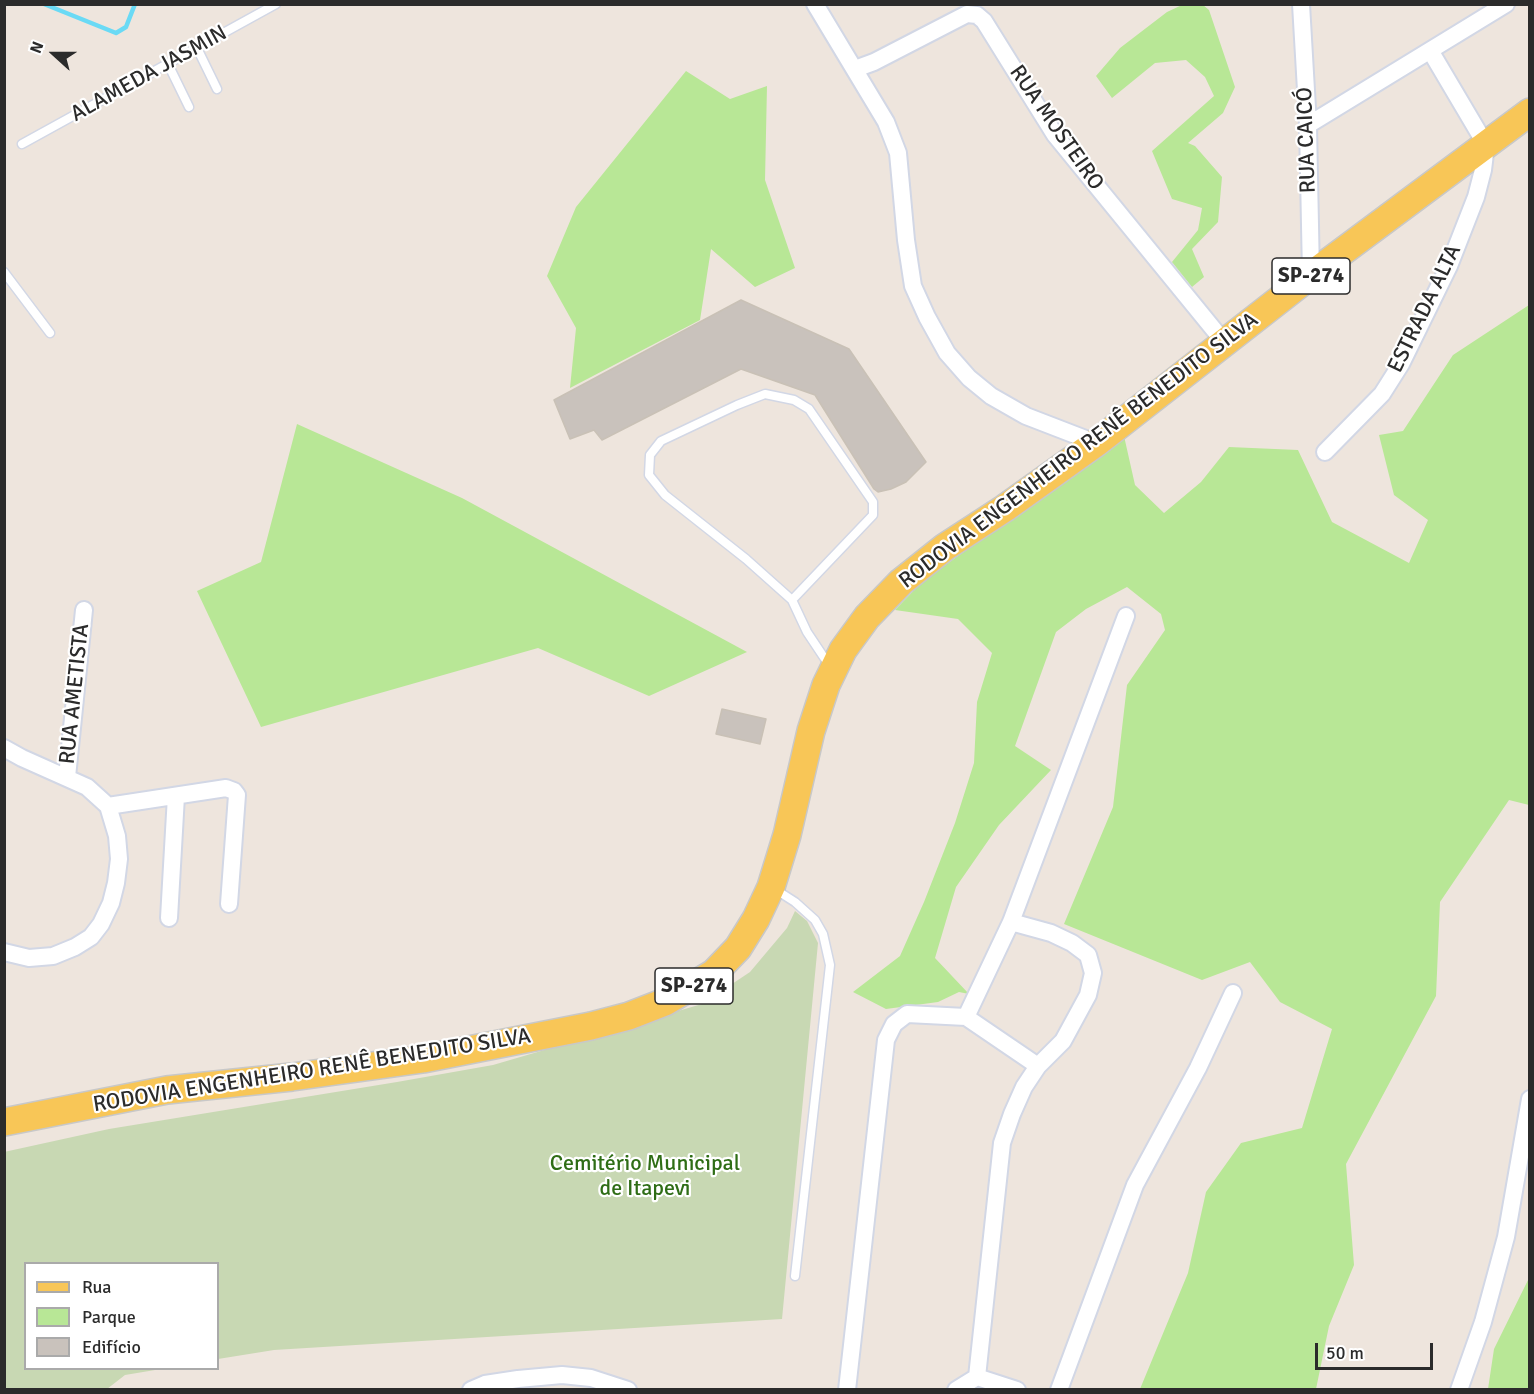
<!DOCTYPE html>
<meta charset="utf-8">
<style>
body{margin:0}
#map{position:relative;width:1534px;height:1394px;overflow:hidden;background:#eee5dd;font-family:Signika,sans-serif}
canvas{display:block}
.frame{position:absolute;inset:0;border:6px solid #2b2b2b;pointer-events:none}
.legend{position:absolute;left:24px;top:1262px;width:195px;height:108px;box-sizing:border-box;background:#fff;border:2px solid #aaa;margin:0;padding:8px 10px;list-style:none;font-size:18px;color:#2b2b2b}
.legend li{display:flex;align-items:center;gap:12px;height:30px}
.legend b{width:30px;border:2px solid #aaa}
.north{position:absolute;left:24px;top:24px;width:60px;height:60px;-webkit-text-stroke:4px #fff;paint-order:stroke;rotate:291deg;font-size:16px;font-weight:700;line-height:24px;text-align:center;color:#2b2b2b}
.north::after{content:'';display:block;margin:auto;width:21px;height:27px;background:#2b2b2b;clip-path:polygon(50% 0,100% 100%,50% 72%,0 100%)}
.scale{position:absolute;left:1315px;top:1343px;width:118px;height:27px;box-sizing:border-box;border:3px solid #2b2b2b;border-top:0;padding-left:8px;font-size:18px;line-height:21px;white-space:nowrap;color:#2b2b2b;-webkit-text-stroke:4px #fff;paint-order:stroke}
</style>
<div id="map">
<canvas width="1534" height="1394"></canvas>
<div class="frame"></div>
<ul class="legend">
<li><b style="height:8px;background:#f8c657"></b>Rua</li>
<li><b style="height:16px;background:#b8e796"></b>Parque</li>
<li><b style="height:16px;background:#c9c2bc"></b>Edifício</li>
</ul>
<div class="north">N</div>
<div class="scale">50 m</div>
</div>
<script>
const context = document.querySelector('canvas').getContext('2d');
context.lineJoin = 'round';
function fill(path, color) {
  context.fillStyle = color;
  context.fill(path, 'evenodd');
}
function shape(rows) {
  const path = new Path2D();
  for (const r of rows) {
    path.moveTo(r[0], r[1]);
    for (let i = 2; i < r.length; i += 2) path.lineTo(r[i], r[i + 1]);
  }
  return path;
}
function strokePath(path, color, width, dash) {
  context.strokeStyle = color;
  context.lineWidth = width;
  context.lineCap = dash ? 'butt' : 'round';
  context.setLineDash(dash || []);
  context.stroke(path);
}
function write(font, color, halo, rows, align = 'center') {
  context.font = font + ' Signika,sans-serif';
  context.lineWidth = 4.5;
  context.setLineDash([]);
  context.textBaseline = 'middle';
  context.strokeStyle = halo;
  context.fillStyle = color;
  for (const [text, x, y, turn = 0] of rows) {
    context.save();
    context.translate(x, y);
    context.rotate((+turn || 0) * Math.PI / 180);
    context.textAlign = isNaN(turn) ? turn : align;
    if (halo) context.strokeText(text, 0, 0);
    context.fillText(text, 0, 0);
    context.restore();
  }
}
fill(shape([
 [1182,5,1203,5,1209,10,1235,87,1223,113,1188,143,1195,146,1222,177,1218,222,1192,249,1204,277,1192,287,1172,262,1198,230,1202,208,1172,199,1152,151,1214,96,1205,77,1186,60,1155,63,1112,98,1096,76,1120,48,1167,12],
 [686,71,730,99,767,86,765,180,795,268,755,287,711,249,700,320,570,388,576,328,547,276,576,207],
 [1529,305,1529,805,1509,800,1440,902,1436,996,1346,1164,1354,1265,1329,1326,1316,1389,1140,1389,1188,1273,1206,1192,1241,1143,1302,1128,1332,1029,1280,1002,1250,962,1202,980,1064,924,1113,807,1127,685,1165,630,1161,614,1127,587,1086,609,1056,632,1015,746,1051,770,999,825,956,887,935,958,969,994,959,992,938,1002,886,1009,853,992,900,956,924,902,955,823,974,763,977,702,992,653,958,619,895,610,922,582,1124,436,1135,485,1164,513,1201,482,1229,447,1298,450,1332,522,1409,563,1428,520,1394,495,1379,435,1403,431,1453,355],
 [297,424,462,498,747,652,649,696,538,648,261,727,197,591,261,562],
 [1529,1278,1529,1389,1488,1389,1494,1349]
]), '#b8e796');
fill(shape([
 [795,911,807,921,818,943,782,1319,274,1350,218,1359,218,1264,26,1264,26,1368,161,1369,125,1375,107,1389,5,1389,4,1152,109,1129,397,1082,493,1065,702,1004,750,972,787,928]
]), '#c8d8b3');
strokePath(shape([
 [44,4,116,33,126,27,135,4]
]), '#6adaf5', 4.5);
const building = shape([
 [741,300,849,349,926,462,906,482,891,489,878,492,874,489,815,395,741,369,602,440,594,430,570,439,554,400,741,300],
 [722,709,766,719,760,744,716,734,722,709]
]);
fill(building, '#c9c2bc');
strokePath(building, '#c9c1b6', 1.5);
const service = shape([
 [197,48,217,89],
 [168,64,189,107],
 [22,144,276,4],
 [4,272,50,333],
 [792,600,873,515,873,502,809,409,794,400,765,394,737,405,661,441,650,455,649,475,665,495,746,559,792,600,807,632,829,665],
 [773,888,795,902,815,920,823,934,830,965,795,1276]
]);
const minor = shape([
 [815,4,886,122,898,153,906,240,913,286,927,317,947,353,969,378,991,396,1026,416,1096,443],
 [1301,4,1308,125,1311,275],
 [855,69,874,62,967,14,977,15,984,21,1055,135,1224,342],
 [1308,125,1506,4],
 [1325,452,1382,394,1401,364,1449,266,1476,197,1483,170,1486,145,1431,52],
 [4,748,22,758,87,787,108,806,117,836,119,859,116,883,111,903,101,924,91,937,75,947,53,956,29,958,4,952],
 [67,777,84,610],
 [108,806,226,788,234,791,237,795,229,904],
 [169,918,176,796],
 [966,1017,1011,922,1126,616],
 [977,1377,1002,1143,1012,1114,1024,1087,1038,1066,1063,1041,1088,995,1093,973,1088,955,1072,943,1051,933,1011,922],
 [471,1390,485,1384,518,1379,562,1375,591,1378,628,1390],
 [847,1390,886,1040,894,1024,907,1014,966,1017,1038,1066],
 [956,1390,977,1377,1017,1390],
 [1059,1390,1135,1185,1198,1068,1233,993],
 [1459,1390,1483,1322,1506,1237,1530,1099]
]);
const primary = shape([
 [4,1122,167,1090,292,1077,423,1059,591,1026,629,1016,665,1002,714,973,738,948,756,919,771,887,787,835,811,731,826,685,843,650,867,617,901,582,945,547,1005,508,1096,443,1311,275,1530,112]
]);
strokePath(service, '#d2d7e5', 11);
strokePath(minor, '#d2d7e5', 20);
strokePath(primary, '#c8c8c8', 30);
strokePath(service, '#fff', 8);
strokePath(minor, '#fff', 16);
strokePath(primary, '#f8c657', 27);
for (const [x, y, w] of [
 [1311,276,78],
 [694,986,78]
]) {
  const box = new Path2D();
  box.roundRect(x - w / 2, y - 18, w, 36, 4.5);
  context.fillStyle = '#fff';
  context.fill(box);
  strokePath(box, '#2b2b2b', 1.5);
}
write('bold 21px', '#2b2b2b', null, [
 ["SP-274",1311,276],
 ["SP-274",694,986]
]);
write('22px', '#2b2b2b', '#fff', [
 ["ALAMEDA JASMIN",149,74,-29],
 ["RUA MOSTEIRO",1056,128,55],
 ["RUA CAICÓ",1307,140,-92],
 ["ESTRADA ALTA",1425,309,-64],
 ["RODOVIA ENGENHEIRO RENÊ BENEDITO SILVA",1079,451,-37],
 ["RUA AMETISTA",75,694,-84],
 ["RODOVIA ENGENHEIRO RENÊ BENEDITO SILVA",312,1071,-9]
]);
write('22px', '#2f6d16', '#fff', [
 ["Cemitério Municipal",645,1164],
 ["de Itapevi",645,1189]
]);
</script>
